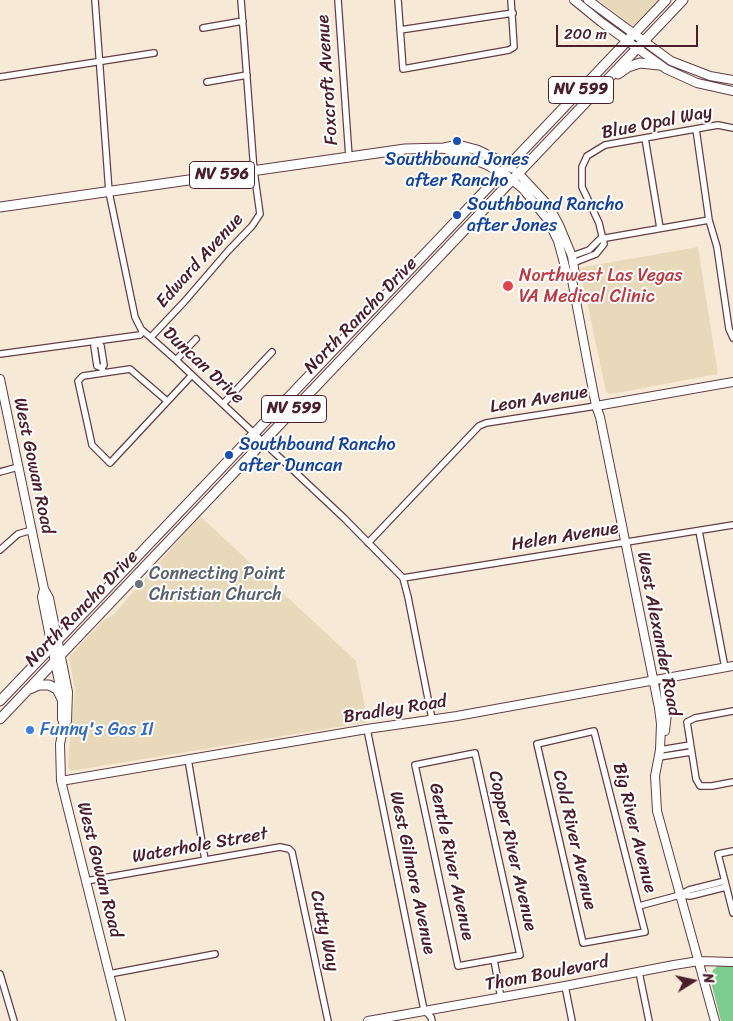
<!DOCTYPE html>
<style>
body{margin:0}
#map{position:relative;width:733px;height:1021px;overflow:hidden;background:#f6ead7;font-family:Sriracha,sans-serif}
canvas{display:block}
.north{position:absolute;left:668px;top:956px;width:50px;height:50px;-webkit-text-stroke:4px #fff;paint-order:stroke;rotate:80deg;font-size:14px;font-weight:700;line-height:20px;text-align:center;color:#4a1f2b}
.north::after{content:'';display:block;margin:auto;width:18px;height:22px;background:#4a1f2b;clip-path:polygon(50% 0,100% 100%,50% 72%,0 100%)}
.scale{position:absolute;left:556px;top:25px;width:142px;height:22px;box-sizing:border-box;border:2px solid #4a1f2b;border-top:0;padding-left:6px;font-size:15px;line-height:18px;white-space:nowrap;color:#4a1f2b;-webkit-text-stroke:4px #fff;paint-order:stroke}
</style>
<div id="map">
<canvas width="733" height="1021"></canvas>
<div class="north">N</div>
<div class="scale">200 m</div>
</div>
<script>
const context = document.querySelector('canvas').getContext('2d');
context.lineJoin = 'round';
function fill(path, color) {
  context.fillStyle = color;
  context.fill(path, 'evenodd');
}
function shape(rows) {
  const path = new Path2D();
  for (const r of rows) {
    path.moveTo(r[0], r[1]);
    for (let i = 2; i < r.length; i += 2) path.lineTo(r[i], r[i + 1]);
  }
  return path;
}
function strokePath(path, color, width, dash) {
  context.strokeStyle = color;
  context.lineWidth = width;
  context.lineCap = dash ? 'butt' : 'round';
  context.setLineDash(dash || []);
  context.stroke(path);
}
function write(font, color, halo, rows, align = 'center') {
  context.font = font + ' Sriracha,sans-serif';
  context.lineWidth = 4;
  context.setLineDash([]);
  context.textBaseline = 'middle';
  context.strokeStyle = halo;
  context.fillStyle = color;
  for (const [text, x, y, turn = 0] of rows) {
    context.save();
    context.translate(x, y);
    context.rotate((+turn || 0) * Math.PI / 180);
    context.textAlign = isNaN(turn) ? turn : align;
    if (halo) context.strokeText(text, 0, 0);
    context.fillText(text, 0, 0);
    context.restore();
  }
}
fill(shape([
 [598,0,659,0,635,25,632,25],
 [698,247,718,374,611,394,606,392,585,292,578,268],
 [200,516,356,661,368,722,71,771,68,768,69,751,75,691,69,657,103,621,113,615]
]), '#e8d9ba');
fill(shape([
 [719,965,733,966,733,1021,721,1021,710,978,713,970]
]), '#7ccc8d');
const street = shape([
 [95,0,109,192,135,317,141,329,176,360,344,518,403,578,408,597,432,719],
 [338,0,349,157],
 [398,0,403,69,509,50,514,47,511,0],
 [203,28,243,21],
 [400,30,513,13],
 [0,77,154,53],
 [207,82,247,75],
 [696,129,709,220,717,247,729,329,733,338],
 [645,138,660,228],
 [572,256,589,250,600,239,709,220],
 [573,263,596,254,604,244,599,223,582,187,582,167,587,156,605,145,718,125,733,128],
 [151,337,184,302,228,251,252,226,260,214,254,171,241,0],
 [97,341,101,346,104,365,102,368,103,372],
 [98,343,94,346,97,366,102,368],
 [0,354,140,335,143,331],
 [176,360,196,339],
 [167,401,130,369,83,376,78,381,92,445,110,463,192,375],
 [223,404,272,352],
 [0,472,18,467],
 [699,531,725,668],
 [368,543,479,426,486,423,596,406],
 [0,550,18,534,32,530],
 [403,578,733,525],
 [733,711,695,718,687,722,696,779,700,786,712,786,733,782],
 [367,729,424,1010,431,1017,432,1021],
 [594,731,645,932,583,943,537,744,594,731],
 [660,750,690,745],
 [475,753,520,955,458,966,415,765,475,753],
 [659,757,691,752],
 [188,759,205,860],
 [733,851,718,854,733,913],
 [86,881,280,847,289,849,292,852,328,1021],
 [680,895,690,896,726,887],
 [639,906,680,895,689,890,725,881],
 [494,960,501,998],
 [639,972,649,1021],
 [0,974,14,1021],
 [109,974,215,954],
 [565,986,572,1021]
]);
const secondary = shape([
 [574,0,601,22,666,69,697,83,733,91],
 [588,0,671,61,710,76,733,80],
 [518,173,548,205,559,225,572,256,575,274,572,280],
 [512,180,523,189,548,220,558,241,567,274,572,280,589,370,596,406,600,417,659,708,661,724,660,750,655,776,657,811,715,1021],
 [0,379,44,589,49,598,68,692,67,721,64,725,60,744,61,781,121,1021],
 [596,406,733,382],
 [44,589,42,597,62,697,62,719,64,725],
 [665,731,667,713,664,686,671,678],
 [61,781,367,729,457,716,733,666],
 [368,1021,565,986,674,965,699,961,733,962]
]);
const primary = shape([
 [618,74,628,67,640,63,659,65],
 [444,148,486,164,507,176],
 [0,207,405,149,444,148,458,145,477,150,502,162,512,168],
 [30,689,39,685,49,685,57,689,63,701],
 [0,701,666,0],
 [0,719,683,0]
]);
strokePath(street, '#643d45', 8);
strokePath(secondary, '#643d45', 10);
strokePath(primary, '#643d45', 11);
strokePath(street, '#fff', 5.5);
strokePath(secondary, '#fff', 8);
strokePath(primary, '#fff', 9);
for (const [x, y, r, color] of [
 [457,141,5,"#1a4fb4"],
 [457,215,5,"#1a4fb4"],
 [508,286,6,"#e0444e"],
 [229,455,5,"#1a4fb4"],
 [139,584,5,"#6b7280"],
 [30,730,5,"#3f7fe0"]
]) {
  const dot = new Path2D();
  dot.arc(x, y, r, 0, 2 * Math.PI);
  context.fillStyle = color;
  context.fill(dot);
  strokePath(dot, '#fff', 2);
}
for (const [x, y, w] of [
 [581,90,65],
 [222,175,65],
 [294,409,65]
]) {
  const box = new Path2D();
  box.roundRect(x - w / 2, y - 13.5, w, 27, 4);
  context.fillStyle = '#fff';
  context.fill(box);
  strokePath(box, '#4a1f2b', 1);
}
write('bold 16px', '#4a1f2b', null, [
 ["NV 599",581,90],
 ["NV 596",222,175],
 ["NV 599",294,409]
]);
write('18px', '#4a1f2b', '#fff', [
 ["Foxcroft Avenue",328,80,-94],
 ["Blue Opal Way",657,123,-11],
 ["Edward Avenue",200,261,-48],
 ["North Rancho Drive",361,316,-46],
 ["Duncan Drive",203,366,43],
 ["Leon Avenue",539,400,-9],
 ["West Gowan Road",33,466,78],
 ["Helen Avenue",565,537,-9],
 ["North Rancho Drive",82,609,-46],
 ["West Alexander Road",658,634,79],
 ["Bradley Road",395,710,-9],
 ["Big River Avenue",634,828,76],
 ["Cold River Avenue",574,840,77],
 ["Waterhole Street",200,846,-10],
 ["Copper River Avenue",512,851,77],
 ["Gentle River Avenue",451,862,78],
 ["West Gowan Road",99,870,76],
 ["West Gilmore Avenue",412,873,78],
 ["Cutty Way",324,931,78],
 ["Thom Boulevard",547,974,-11]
]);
write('18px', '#164399', '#fff', [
 ["Southbound Jones",457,160,"center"],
 ["after Rancho",457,181,"center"],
 ["Southbound Rancho",467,205],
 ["after Jones",467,226],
 ["Southbound Rancho",239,445],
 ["after Duncan",239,466]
], 'left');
write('18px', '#be3a42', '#fff', [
 ["Northwest Las Vegas",519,276],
 ["VA Medical Clinic",519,297]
], 'left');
write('18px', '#5b616d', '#fff', [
 ["Connecting Point",149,574],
 ["Christian Church",149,595]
], 'left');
write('18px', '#366cbe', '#fff', [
 ["Funny's Gas II",40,730]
], 'left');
</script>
